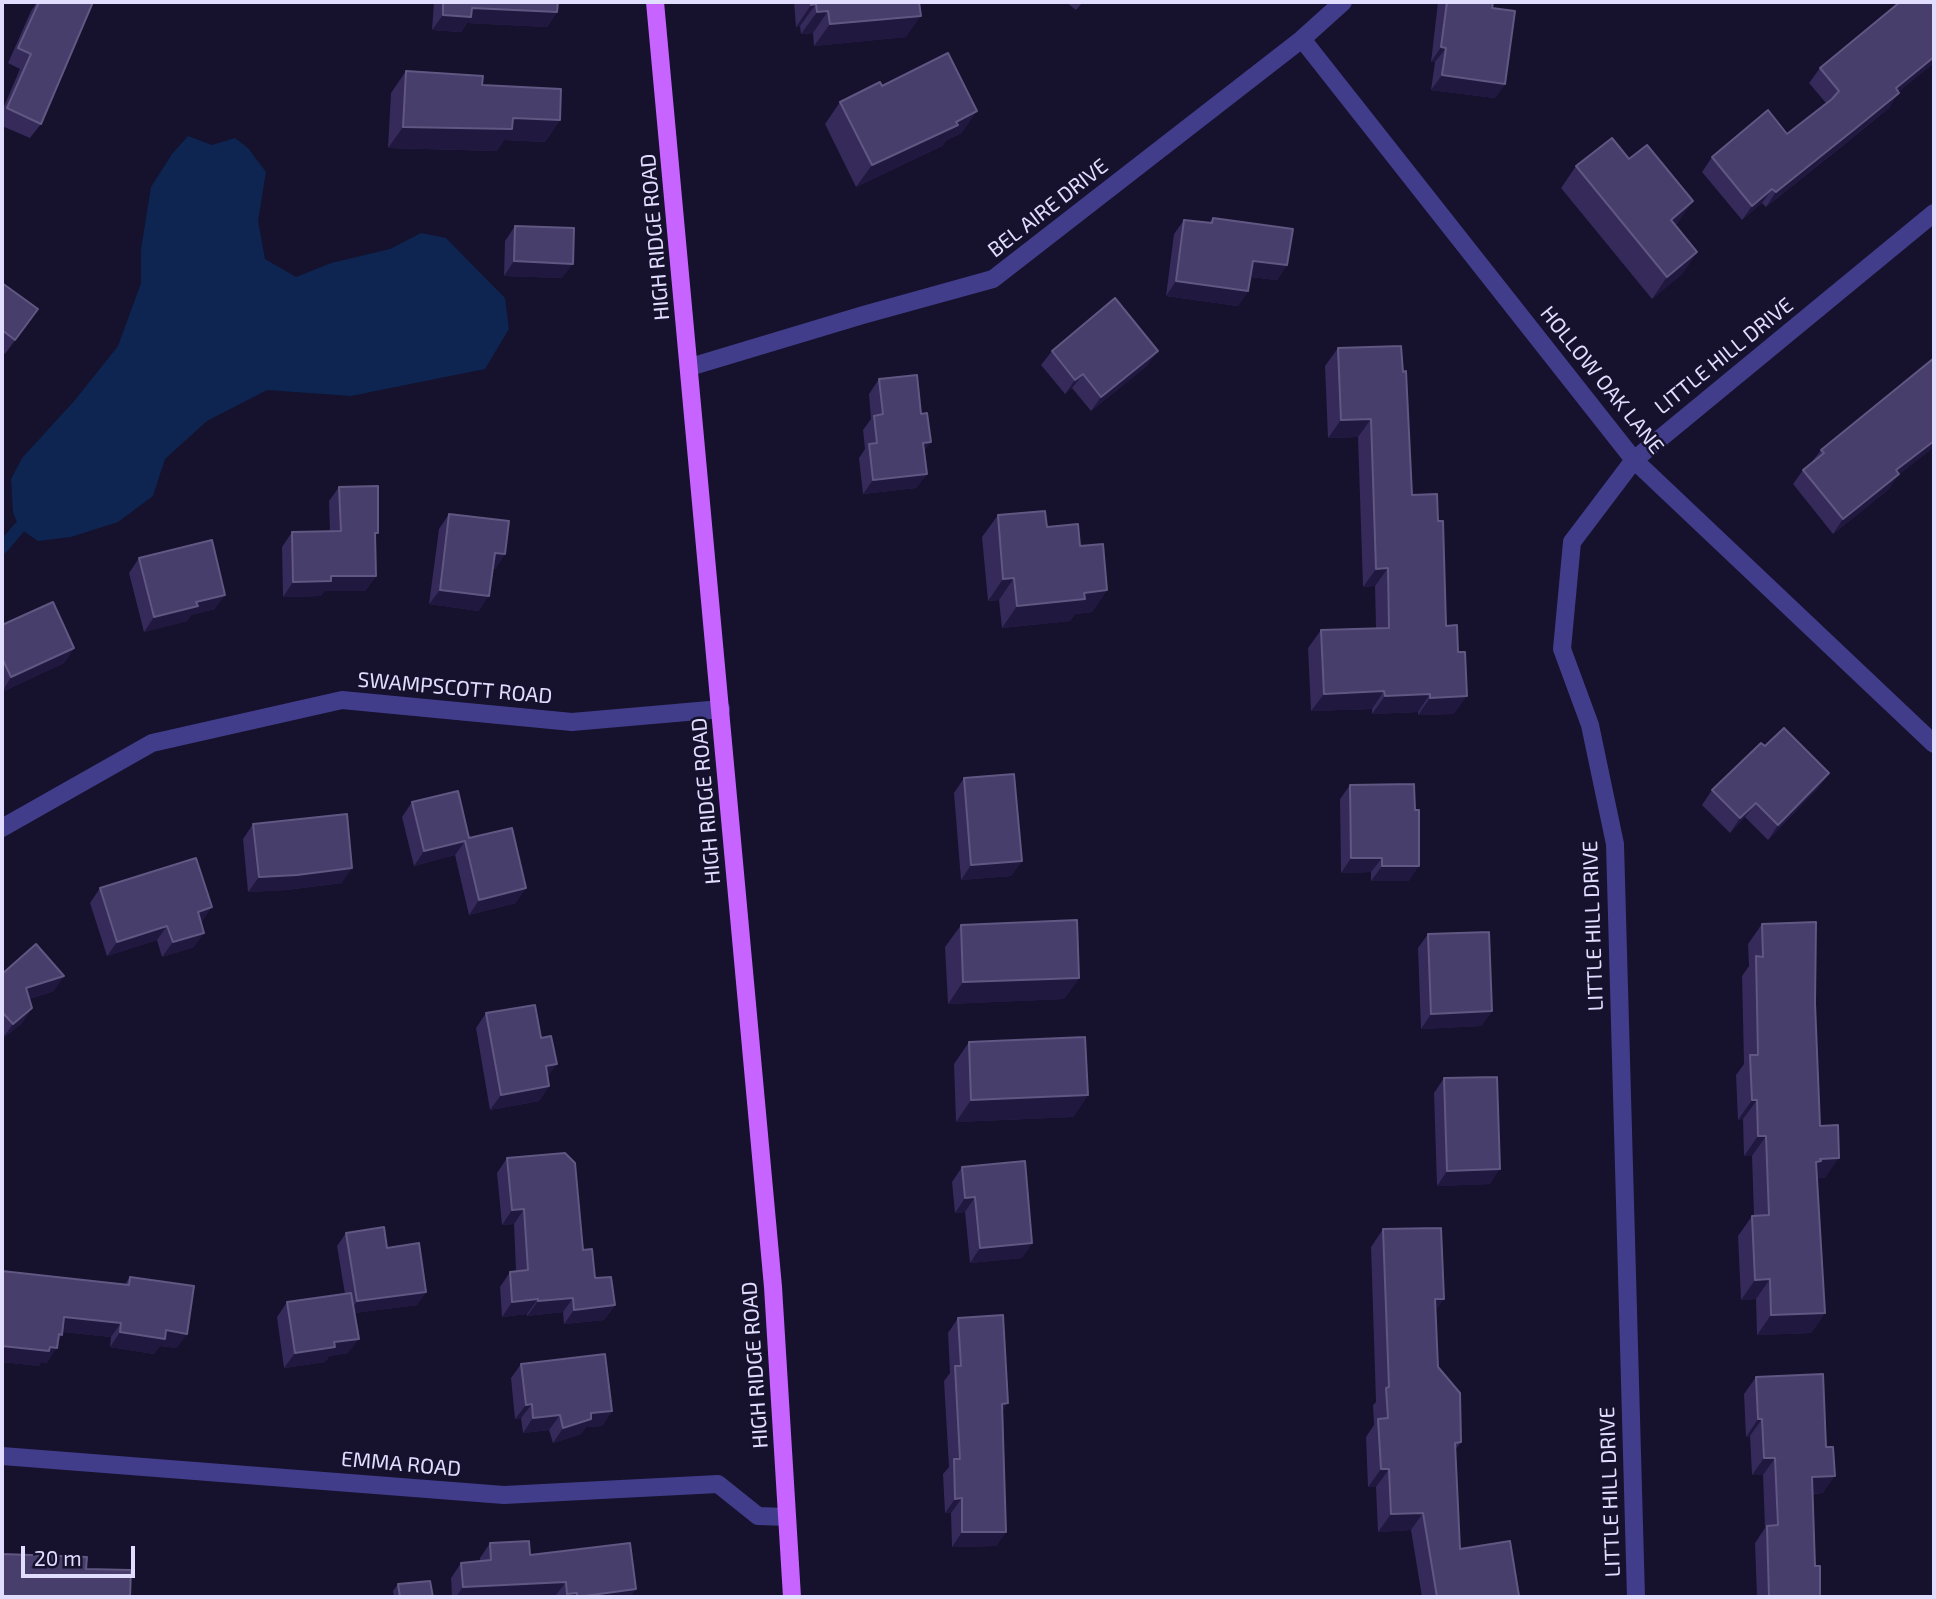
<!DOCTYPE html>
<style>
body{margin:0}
#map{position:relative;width:1936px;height:1599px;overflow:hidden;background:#16112c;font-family:"Exo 2",sans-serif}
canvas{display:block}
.frame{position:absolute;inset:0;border:4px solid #e1ddff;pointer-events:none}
.scale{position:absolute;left:21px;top:1546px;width:114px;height:32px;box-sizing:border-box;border:4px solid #e1ddff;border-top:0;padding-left:9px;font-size:21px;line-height:24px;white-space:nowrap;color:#e1ddff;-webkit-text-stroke:5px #16112c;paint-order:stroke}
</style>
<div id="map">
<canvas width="1936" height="1599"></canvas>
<div class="frame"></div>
<div class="scale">20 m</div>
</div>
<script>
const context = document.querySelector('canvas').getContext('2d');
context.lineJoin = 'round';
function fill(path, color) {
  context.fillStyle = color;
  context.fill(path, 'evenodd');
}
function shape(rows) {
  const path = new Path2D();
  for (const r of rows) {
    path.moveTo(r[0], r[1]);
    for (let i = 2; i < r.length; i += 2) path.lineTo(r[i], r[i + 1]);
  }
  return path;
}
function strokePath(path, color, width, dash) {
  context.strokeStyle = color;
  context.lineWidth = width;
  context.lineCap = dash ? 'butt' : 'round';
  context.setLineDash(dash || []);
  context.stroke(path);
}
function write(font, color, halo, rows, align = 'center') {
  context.font = font + ' "Exo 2",sans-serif';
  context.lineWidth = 5;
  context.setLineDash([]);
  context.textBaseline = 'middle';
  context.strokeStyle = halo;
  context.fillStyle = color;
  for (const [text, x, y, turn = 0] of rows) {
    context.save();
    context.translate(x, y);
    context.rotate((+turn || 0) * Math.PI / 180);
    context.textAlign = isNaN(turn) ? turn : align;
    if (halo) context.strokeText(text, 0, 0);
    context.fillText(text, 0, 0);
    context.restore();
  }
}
fill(shape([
 [188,136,212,145,235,138,248,148,266,172,258,221,265,259,296,277,331,263,390,249,421,233,446,238,505,298,509,329,485,369,351,396,267,390,207,421,165,459,153,496,118,522,71,537,38,541,19,528,13,512,11,479,22,458,75,400,118,346,141,283,141,249,151,187,172,154]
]), '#0d2550');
strokePath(shape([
 [2,548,19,528]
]), '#0d2550', 12);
strokePath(shape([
 [1302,39,1634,460,1934,744],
 [690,367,863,315,993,279,1302,39,1343,2],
 [2,828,152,743,342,700,572,722,721,709],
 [2,1456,504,1495,718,1484,758,1516,787,1517],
 [1636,1597,1615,844,1590,725,1562,649,1572,542,1634,460,1934,213]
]), '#413d8b', 18);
strokePath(shape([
 [655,2,773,1287,792,1597]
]), '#c764ff', 18);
fill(shape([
 [37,2,93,2,41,124,30,138,2,126,2,111,20,69,8,63,31,11],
 [434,2,558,2,557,12,547,27,467,23,461,32,432,30],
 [794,2,919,2,906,37,814,46,813,33,801,34,800,26,796,27],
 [1066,2,1083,2,1076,10],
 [1438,2,1493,2,1492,8,1505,84,1495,98,1431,90,1435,62,1431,62],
 [1934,2,1934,63,1898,92,1889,108,1846,143,1766,207,1762,203,1742,220,1702,172,1712,157,1787,134,1826,103,1809,83,1820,68],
 [406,71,482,85,560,120,545,142,504,140,497,151,388,148,391,93],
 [882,86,962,133,947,140,942,146,856,187,825,124,840,102],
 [1576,166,1678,223,1675,225,1697,252,1682,274,1652,299,1561,188],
 [1213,218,1287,265,1277,280,1250,277,1248,291,1238,306,1166,296,1174,234,1184,220,1209,223],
 [515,226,562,278,504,276,505,241],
 [2,283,38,309,5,354,2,352],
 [1338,348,1412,495,1438,521,1454,714,1418,715,1418,712,1372,714,1372,709,1311,711,1308,648,1321,630,1376,628,1375,586,1363,587,1358,437,1328,438,1325,366],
 [1052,351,1148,365,1091,411,1072,388,1065,394,1041,365],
 [1934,358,1934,447,1898,475,1889,489,1833,534,1793,484,1803,470,1811,463,1821,450],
 [879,379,924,451,927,474,916,488,863,494,859,458,865,449,863,430,871,419,869,394],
 [339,487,375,538,376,576,365,591,324,591,321,596,283,597,282,547,292,532,330,532,329,501],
 [449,514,505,554,495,569,493,569,479,611,429,604,439,529],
 [998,515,1047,527,1080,546,1107,590,1092,612,1075,614,1070,621,1002,628,999,600,988,601,982,537],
 [139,558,215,609,191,615,187,621,144,632,129,573],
 [2,625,74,648,64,663,2,692],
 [1765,746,1829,773,1819,787,1768,840,1745,817,1730,833,1702,805,1712,790],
 [964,778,1022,861,1011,876,961,880,954,793],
 [1350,785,1409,881,1371,881,1371,872,1341,873,1340,799],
 [412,802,469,838,516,903,469,915,455,855,414,866,402,817],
 [253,824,342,883,286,890,248,892,243,839],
 [100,888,202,922,194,947,162,957,157,940,107,956,90,903],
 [1762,924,1815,1003,1820,1126,1825,1178,1817,1178,1825,1313,1811,1333,1757,1335,1756,1299,1741,1300,1738,1236,1752,1216,1754,1216,1752,1156,1744,1156,1743,1119,1738,1120,1736,1075,1744,1064,1742,976,1749,966,1748,944],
 [961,925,1079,978,1064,999,948,1004,945,947],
 [1428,934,1492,1011,1481,1026,1421,1029,1418,948],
 [2,974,54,991,29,999,32,1008,22,1023,2,1039],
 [486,1013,548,1077,549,1086,539,1101,490,1110,476,1028],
 [969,1042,1088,1095,1073,1117,956,1122,954,1064],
 [1444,1078,1490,1184,1437,1186,1434,1093],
 [507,1158,583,1250,595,1278,615,1305,604,1320,564,1324,563,1312,527,1316,527,1314,502,1317,500,1287,510,1272,516,1271,514,1224,502,1225,497,1173],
 [962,1167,1032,1243,1022,1258,970,1263,965,1212,955,1213,952,1182],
 [1383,1229,1436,1311,1438,1367,1461,1442,1455,1450,1460,1549,1519,1596,1518,1597,1422,1597,1411,1530,1378,1532,1376,1487,1368,1487,1366,1437,1374,1425,1373,1405,1376,1402,1371,1247],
 [346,1233,387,1248,426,1292,417,1305,355,1313,348,1353,329,1356,325,1362,284,1368,277,1317,287,1302,345,1294,337,1246],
 [2,1271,125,1284,130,1277,177,1348,160,1346,154,1354,110,1347,111,1337,63,1332,47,1363,41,1362,39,1366,2,1362],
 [958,1318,1003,1411,1006,1532,996,1546,952,1547,951,1513,945,1513,943,1474,949,1467,944,1381,950,1373,948,1333],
 [521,1364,612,1411,602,1426,586,1427,581,1434,553,1443,549,1430,523,1433,521,1418,515,1419,511,1378],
 [1756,1377,1823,1493,1813,1494,1815,1566,1820,1597,1757,1597,1755,1543,1765,1528,1763,1475,1752,1475,1750,1436,1746,1437,1744,1394],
 [490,1543,530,1555,631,1597,452,1597,451,1578,461,1563,480,1561,480,1558],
 [398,1584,433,1597,394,1597,393,1591]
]), '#352a59');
fill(shape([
 [816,4,800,26,796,27,811,5],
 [472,8,557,12,547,27,467,23,461,32,432,30,443,15],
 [828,11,813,33,801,34,817,12],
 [921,16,906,37,814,46,830,24],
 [1441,47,1446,48,1435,62,1431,62],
 [1934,57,1934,63,1885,103,1896,88],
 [1442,75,1505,84,1495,98,1431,90],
 [1899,93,1889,108,1766,207,1776,192],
 [977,111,962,133,947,140,942,146,856,187,872,165],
 [513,118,560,120,545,142,504,140,497,151,388,148,403,127],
 [1772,189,1762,203,1742,220,1752,206],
 [1693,201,1678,223,1655,241,1671,220],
 [1697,252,1682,274,1652,299,1667,277],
 [514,261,573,264,562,278,504,276],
 [1253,261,1287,265,1277,280,1242,276],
 [1176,281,1248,291,1238,306,1166,296],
 [1158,351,1148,365,1091,411,1101,397],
 [1083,374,1072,388,1065,394,1075,380],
 [1371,419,1358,437,1328,438,1341,420],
 [1934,441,1934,447,1898,475,1889,489,1833,534,1843,519,1896,470],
 [931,442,920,457,923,443],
 [927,474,916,488,863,494,873,480],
 [495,553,505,554,495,569,484,567],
 [1388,568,1375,586,1363,587,1376,569],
 [331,576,376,576,365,591,324,591,321,596,283,597,293,582],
 [1014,578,999,600,988,601,1003,579],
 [440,590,489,596,479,611,429,604],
 [1107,590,1092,612,1075,614,1070,621,1002,628,1017,606,1084,593],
 [225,595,215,609,191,615,187,621,144,632,154,617,196,602],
 [74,648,64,663,2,692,11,677],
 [1384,691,1372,709,1311,711,1324,694],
 [1430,694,1418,712,1372,714,1385,696],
 [1467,696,1454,714,1418,715,1430,698],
 [1829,773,1819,787,1768,840,1778,825],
 [1756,803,1745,817,1730,833,1740,818],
 [465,841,455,855,414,866,424,851],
 [1351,858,1382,858,1371,872,1341,873],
 [1022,861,1011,876,961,880,971,865],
 [1382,866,1419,866,1409,881,1371,881],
 [352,868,342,883,286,890,248,892,259,877],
 [526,888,516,903,469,915,479,900],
 [212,907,202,922,188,927,198,912],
 [167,926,157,940,107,956,117,942],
 [204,933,194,947,162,957,173,942],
 [64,976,54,991,16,1003,26,988],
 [1079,978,1064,999,948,1004,963,982],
 [32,1008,22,1023,2,1039,13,1024],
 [1492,1011,1481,1026,1421,1029,1431,1014],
 [557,1064,546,1079,546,1066],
 [549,1086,539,1101,490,1110,501,1095],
 [1088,1095,1073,1117,956,1122,971,1100],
 [1752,1100,1757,1100,1743,1119,1738,1120],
 [1758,1136,1766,1136,1752,1156,1744,1156],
 [1839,1158,1825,1178,1808,1179,1816,1162,1820,1159],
 [1500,1169,1490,1184,1437,1186,1447,1171],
 [975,1197,965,1212,955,1213,965,1198],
 [524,1209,514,1224,502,1225,512,1210],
 [1032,1243,1022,1258,970,1263,980,1248],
 [1770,1279,1756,1299,1741,1300,1755,1280],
 [426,1292,417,1305,348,1314,357,1301],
 [573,1298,563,1312,527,1316,538,1301],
 [538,1299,527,1314,502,1317,512,1302],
 [1435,1299,1444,1299,1431,1317],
 [615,1305,604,1320,564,1324,574,1310],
 [1825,1313,1811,1333,1757,1335,1771,1315],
 [64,1317,121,1323,111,1337,54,1331],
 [166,1330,187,1334,177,1348,160,1346,154,1354,110,1347,120,1332],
 [59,1334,62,1335,53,1348,57,1348,47,1363,41,1362,39,1366,2,1362,2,1346],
 [359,1339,348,1353,329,1356,325,1362,284,1368,295,1353,334,1342],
 [1008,1403,998,1418,1002,1404],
 [532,1404,521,1418,515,1419,526,1405],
 [612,1411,602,1426,586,1427,581,1434,553,1443,563,1428,591,1413],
 [560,1415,549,1430,523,1433,533,1418],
 [1758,1419,1762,1419,1750,1436,1746,1437],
 [1764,1458,1775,1458,1763,1475,1752,1475],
 [1381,1469,1389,1469,1376,1487,1368,1487],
 [1835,1476,1823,1493,1800,1494,1812,1477],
 [962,1498,951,1513,945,1513,955,1499],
 [1423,1513,1411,1530,1378,1532,1391,1514],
 [962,1532,1006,1532,996,1546,952,1547],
 [566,1582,555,1596,456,1597,463,1587],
 [636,1589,631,1597,577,1597],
 [577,1593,573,1597,565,1597,567,1594]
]), '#211840');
const building = shape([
 [39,2,93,2,41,124,7,108,31,54,18,48,39,2],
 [443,2,558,2,557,12,472,8,471,17,443,15,443,2],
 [811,2,919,2,921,16,830,24,828,11,817,12,816,4,811,5,811,2],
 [1447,2,1493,2,1492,8,1515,11,1505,84,1442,75,1446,48,1441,47,1447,2],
 [1900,2,1934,2,1934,57,1896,88,1899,93,1856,128,1776,192,1772,189,1752,206,1712,157,1768,110,1787,134,1832,99,1839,91,1820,68,1900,2],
 [948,53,977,111,956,122,958,125,872,165,840,102,880,82,882,86,948,53],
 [406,71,483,76,482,85,561,89,560,120,513,118,512,129,403,127,406,71],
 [1612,138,1629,159,1647,145,1693,201,1671,220,1697,252,1667,277,1576,166,1612,138],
 [1213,218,1293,229,1287,265,1253,261,1248,291,1176,281,1184,220,1212,223,1213,218],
 [515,226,574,228,573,264,514,261,515,226],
 [2,283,38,309,15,340,2,330,2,283],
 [1115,298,1158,351,1101,397,1083,374,1075,380,1052,351,1115,298],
 [1401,346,1403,372,1406,371,1412,495,1437,494,1438,521,1443,521,1446,626,1457,625,1458,652,1465,652,1467,696,1430,698,1430,694,1385,696,1384,691,1324,694,1321,630,1389,628,1388,568,1376,569,1371,419,1341,420,1338,348,1401,346],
 [1934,358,1934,441,1896,470,1899,474,1843,519,1803,470,1824,453,1821,450,1934,358],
 [917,375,921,414,927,413,931,442,923,443,927,474,873,480,869,444,877,443,874,416,883,414,879,379,917,375],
 [378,486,378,533,375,533,376,576,331,576,331,581,293,582,292,532,341,531,339,487,378,486],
 [1045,511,1047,527,1078,524,1080,546,1103,544,1107,590,1084,593,1085,599,1017,606,1014,578,1003,579,998,515,1045,511],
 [449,514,509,521,505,554,495,553,489,596,440,590,449,514],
 [212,540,225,595,196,602,198,606,154,617,139,558,212,540],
 [53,602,74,648,11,677,2,658,2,625,53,602],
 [1784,728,1829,773,1778,825,1756,803,1740,818,1712,790,1761,743,1765,746,1784,728],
 [1014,774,1022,861,971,865,964,778,1014,774],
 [1414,784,1415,810,1419,810,1419,866,1382,866,1382,858,1351,858,1350,785,1414,784],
 [458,791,469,838,512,828,526,888,479,900,465,841,424,851,412,802,458,791],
 [347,814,352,868,297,875,259,877,253,824,347,814],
 [196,858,212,907,198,912,204,933,173,942,167,926,117,942,100,888,196,858],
 [1077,920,1079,978,963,982,961,925,1077,920],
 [1816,922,1815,1003,1820,1126,1838,1125,1839,1158,1820,1159,1821,1161,1816,1162,1825,1313,1771,1315,1770,1279,1755,1280,1752,1216,1769,1215,1766,1136,1758,1136,1757,1100,1752,1100,1750,1055,1758,1055,1756,956,1763,957,1762,924,1816,922],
 [1489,932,1492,1011,1431,1014,1428,934,1489,932],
 [36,944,64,976,26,988,32,1008,13,1024,2,1012,2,974,36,944],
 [535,1005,541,1038,551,1036,557,1064,546,1066,549,1086,501,1095,486,1013,535,1005],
 [1085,1037,1088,1095,971,1100,969,1042,1085,1037],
 [1497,1077,1500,1169,1447,1171,1444,1078,1497,1077],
 [565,1153,575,1163,583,1250,592,1249,595,1278,611,1277,615,1305,574,1310,573,1298,538,1301,538,1299,512,1302,510,1272,528,1270,524,1209,512,1210,507,1158,565,1153],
 [1025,1161,1032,1243,980,1248,975,1197,965,1198,962,1167,1025,1161],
 [384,1227,387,1248,419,1243,426,1292,357,1301,346,1233,384,1227],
 [1441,1228,1444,1299,1435,1299,1438,1367,1460,1393,1461,1442,1455,1443,1460,1549,1510,1541,1519,1596,1510,1597,1437,1597,1423,1513,1391,1514,1389,1469,1381,1469,1378,1419,1388,1418,1386,1388,1389,1387,1383,1229,1441,1228],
 [2,1271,129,1285,130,1277,194,1286,187,1334,166,1330,165,1339,120,1332,121,1323,64,1317,62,1335,59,1334,57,1348,50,1347,49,1351,2,1346,2,1271],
 [351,1293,359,1339,334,1342,335,1347,295,1353,287,1302,351,1293],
 [1003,1315,1008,1403,1002,1404,1006,1532,962,1532,962,1498,955,1499,954,1459,960,1459,955,1366,961,1366,958,1318,1003,1315],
 [605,1354,612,1411,591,1413,591,1419,563,1428,560,1415,533,1418,532,1404,526,1405,521,1364,605,1354],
 [1823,1374,1826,1447,1833,1447,1835,1476,1812,1477,1815,1566,1820,1566,1820,1597,1769,1597,1767,1526,1778,1525,1775,1458,1764,1458,1762,1419,1758,1419,1756,1377,1823,1374],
 [529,1541,530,1555,630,1543,636,1589,577,1597,577,1593,567,1594,566,1582,463,1587,461,1563,491,1560,490,1543,529,1541],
 [2,1554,87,1557,86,1569,131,1570,130,1597,2,1597,2,1554],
 [430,1581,433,1597,400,1597,398,1584,430,1581]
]);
fill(building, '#473e6b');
strokePath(building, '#605782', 2);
write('21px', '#e1ddff', '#16112c', [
 ["BEL AIRE DRIVE",1048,208,-38],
 ["HIGH RIDGE ROAD",655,237,-95],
 ["LITTLE HILL DRIVE",1724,356,-39],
 ["HOLLOW OAK LANE",1602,380,51],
 ["SWAMPSCOTT ROAD",455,688,5],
 ["HIGH RIDGE ROAD",706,801,-95],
 ["LITTLE HILL DRIVE",1593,926,-92],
 ["HIGH RIDGE ROAD",755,1365,-94],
 ["EMMA ROAD",401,1464,5],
 ["LITTLE HILL DRIVE",1610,1492,-92]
]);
</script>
